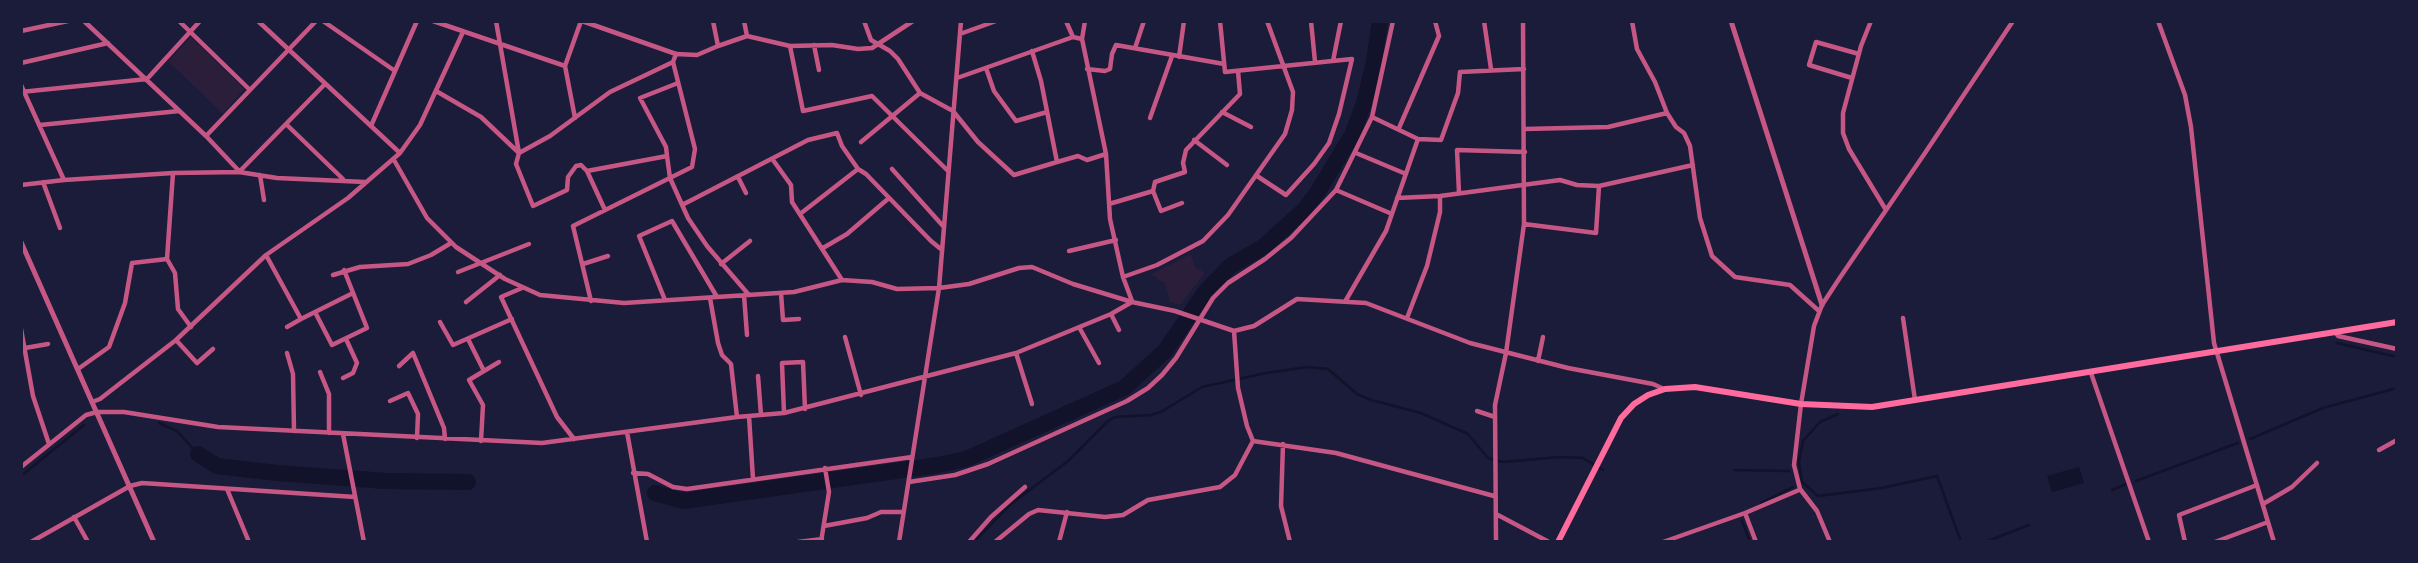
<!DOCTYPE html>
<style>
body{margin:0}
#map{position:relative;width:2418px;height:563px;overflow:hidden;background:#1b1b3a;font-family:Karla,sans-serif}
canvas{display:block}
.frame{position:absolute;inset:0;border:23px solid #1b1b3a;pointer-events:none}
</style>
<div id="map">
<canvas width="2418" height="563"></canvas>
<div class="frame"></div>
</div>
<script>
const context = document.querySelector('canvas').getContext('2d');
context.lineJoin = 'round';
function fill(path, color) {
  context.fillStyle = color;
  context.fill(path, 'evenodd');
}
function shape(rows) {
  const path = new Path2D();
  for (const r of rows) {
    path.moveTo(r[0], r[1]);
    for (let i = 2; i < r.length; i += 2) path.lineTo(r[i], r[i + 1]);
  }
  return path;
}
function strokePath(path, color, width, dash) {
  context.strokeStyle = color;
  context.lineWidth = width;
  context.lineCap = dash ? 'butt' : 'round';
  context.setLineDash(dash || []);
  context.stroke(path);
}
fill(shape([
 [191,37,244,89,223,114,168,61],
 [1191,254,1195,267,1205,273,1180,305,1170,302,1165,283,1158,280,1154,275,1148,276]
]), '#2a1e3b');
fill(shape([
 [2079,467,2084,483,2052,492,2047,476]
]), '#12122b');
strokePath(shape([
 [2337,343,2397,357],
 [1838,414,1820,422,1803,441,1799,462,1802,482,1818,496,1882,488,1937,476,1961,542],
 [159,423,177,431,198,454],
 [2250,439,2323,408,2397,388],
 [1734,470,1789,471],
 [21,476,84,425],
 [2136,481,2238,443],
 [2112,490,2126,484],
 [1761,503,1793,487],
 [1742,521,1750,542],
 [974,542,1011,504,1068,461,1108,421,1115,417,1151,415,1161,412,1202,387,1266,373,1307,367,1328,369,1357,394,1371,400,1421,413,1468,434,1488,458,1503,462,1560,457,1583,458,1603,470],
 [1985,542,2029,525]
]), '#12122b', 2.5);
strokePath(shape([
 [198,454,217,466,277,473,386,481,468,482],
 [655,493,683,501,938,465,966,459,1124,388,1165,351,1205,292,1230,266,1263,247,1304,210,1317,193,1352,135,1364,103,1374,62,1380,21]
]), '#12122b', 16);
strokePath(shape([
 [84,21,206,136,239,171],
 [179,21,250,90],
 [258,21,400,153],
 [323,21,395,71],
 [433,21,565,66,581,21],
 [496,21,519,153,516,164,533,206,567,190,568,177,576,166,581,165,587,171,667,156,670,178,688,218,707,246,749,295],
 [744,21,747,36],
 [864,21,871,40,890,51,898,59,920,93,953,111,978,142,1014,175,1057,162,1041,81,1032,51],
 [1066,21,1073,37],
 [1085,21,1082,39,1106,154,1110,219,1123,277,1132,301],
 [1220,21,1225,72,1352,59,1339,114,1329,143,1314,164,1286,195,1257,176],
 [1311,21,1315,62],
 [1484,21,1491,69],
 [1632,21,1637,49,1655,82,1667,113,1676,127,1684,133,1690,146,1700,218,1712,256,1735,277,1790,285,1819,311],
 [1871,21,1861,46,1843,113,1843,133,1849,149,1886,210],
 [2158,21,2185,95,2191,127,2214,343,2274,542],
 [21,31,68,21],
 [960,34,996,21],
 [814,45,819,70],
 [718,46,747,36,790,46,832,45,858,49,872,48,913,21],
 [790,46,803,111,872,96,948,171],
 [1135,48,1144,21],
 [1179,57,1184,21],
 [1333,61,1341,21],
 [21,63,108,43],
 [565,66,575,118],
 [986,68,994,91,1016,121,1047,112],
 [1087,69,1105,71,1110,69,1112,54,1116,45,1224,64],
 [957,78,1073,37,1082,39],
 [1852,78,1809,65,1816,42,1859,54],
 [21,85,64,180],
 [436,91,481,117,519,153],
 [21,92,147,79,200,21],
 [1222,112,1251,127],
 [1150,118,1172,56],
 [286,124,343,179],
 [40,125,179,111],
 [371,126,417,21],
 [1399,128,1439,36,1435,21],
 [1525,129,1608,127,1667,113],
 [206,136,316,21],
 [1418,139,1441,140,1458,93,1460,72,1524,69],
 [1194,140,1227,165],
 [861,142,920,93],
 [519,153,550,136,610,92,673,62],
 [1356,153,1406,174],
 [667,156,666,147,640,98,678,83],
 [394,160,427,218,456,247,505,279,540,295,624,303,794,292,842,280,872,282,897,289,939,288,969,284,1019,268,1032,267,1073,284,1132,302,1175,311,1234,331,1254,326,1297,299,1366,303,1470,343,1568,368,1653,384,1664,389],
 [773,160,791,185,792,202,842,280],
 [1057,162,1078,156,1087,160,1106,154],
 [892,169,943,226],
 [240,171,325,84],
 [587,171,605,210],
 [260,175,264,200],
 [738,177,746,193],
 [43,182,60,228],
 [21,185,64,180,173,173,239,172,277,178,365,182],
 [1336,190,1392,214],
 [1153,191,1161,211,1182,203],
 [1459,193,1457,150,1525,152],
 [1397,198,1440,196,1560,180,1577,185,1599,186,1693,165],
 [1109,204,1153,191,1155,182,1185,172,1183,163,1186,150,1240,94,1238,71],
 [682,205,808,140,837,133,842,146,858,169,866,174,931,241,942,250],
 [800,214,858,169],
 [1524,224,1596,233,1599,186],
 [823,248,847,234,889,198],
 [1069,251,1116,240],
 [266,255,301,319,353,293],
 [167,259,173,173],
 [583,264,608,256],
 [721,264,750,241],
 [458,272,529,244],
 [333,275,360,267,408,264,431,255,451,243],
 [1123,277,1157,265,1203,241,1228,215,1285,134,1292,110,1293,92,1267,21],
 [522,288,501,297,557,417,574,439],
 [781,293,783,320,799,319],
 [744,295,747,335],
 [710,298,718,343,722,355,731,364,737,417],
 [665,300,639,236,672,221,717,297],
 [1346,300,1386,231,1418,139,1372,117],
 [591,301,573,226,692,167,695,149,673,62,676,54,697,55,718,46,713,21],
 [466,302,500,275],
 [315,312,332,345,367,328,344,270],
 [1111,314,1119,330],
 [1407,318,1427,266,1440,212,1440,196],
 [1903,318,1915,400],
 [440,322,453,345,512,319],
 [287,327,301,319],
 [1079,327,1099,363],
 [21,329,33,396,49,444],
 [1234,331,1238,388,1247,426,1253,441,1336,453,1494,496],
 [2335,332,2338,336,2397,349],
 [845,337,861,395],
 [468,339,484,371],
 [176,340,197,363,213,349],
 [25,348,48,344],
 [287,353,293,374,294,431],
 [1016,353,1032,404],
 [1538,361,1543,337],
 [399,366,413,353,444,428,445,439],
 [78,369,109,347,125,303,132,263,167,259,175,273,178,309,191,327],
 [320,372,329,394,329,433],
 [2091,373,2149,542],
 [758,376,761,415],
 [343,378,353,373,357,363,346,339],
 [390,401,408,393,418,414,417,438],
 [92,402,100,399,176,340,266,255,348,198,400,153,420,125,463,32],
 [1477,411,1495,417],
 [784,413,782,363,803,362,805,409],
 [749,416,753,479],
 [627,432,647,542],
 [343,434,364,542],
 [481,441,483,405,469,380,499,362],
 [1283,444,1281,506,1290,542],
 [2379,450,2397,440],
 [21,467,86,415,97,412,124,412,218,427,542,443,737,417,784,413,1016,353,1111,314,1132,302],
 [633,473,648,474,673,487,687,489,912,457],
 [909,482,955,475,988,464,1127,401,1148,388,1162,375,1176,358,1213,298,1228,283,1265,259,1291,238,1336,190,1372,117,1393,21],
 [227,489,249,542],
 [2263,504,2292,487,2317,463],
 [1745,513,1756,542],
 [1496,514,1549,542],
 [74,517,88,542],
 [824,526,867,518,881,512,903,512],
 [31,542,130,486,142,483,355,497],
 [798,542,822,539],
 [821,542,829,492,825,468],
 [899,542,939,288,961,21],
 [969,542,991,517,1025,487],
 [995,542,1029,514,1038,510,1105,517,1123,515,1148,500,1220,487,1235,475,1253,441],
 [1059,542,1067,512],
 [1496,542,1495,405,1506,353,1524,224,1523,21],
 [1663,542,1745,513,1799,490],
 [1830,542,1817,511,1800,489,1794,465,1801,404,1814,326,1822,305,1839,279,1925,153,2013,21],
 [2185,542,2179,515,2257,485],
 [2215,542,2268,522]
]), '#c65784', 4.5);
strokePath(shape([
 [582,21,676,54],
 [1731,21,1822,305],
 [21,242,154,542]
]), '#c65784', 5);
strokePath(shape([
 [1558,542,1621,418,1634,404,1648,395,1665,389,1695,387,1801,404,1872,407,2397,322]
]), '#ff6b9d', 6);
</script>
